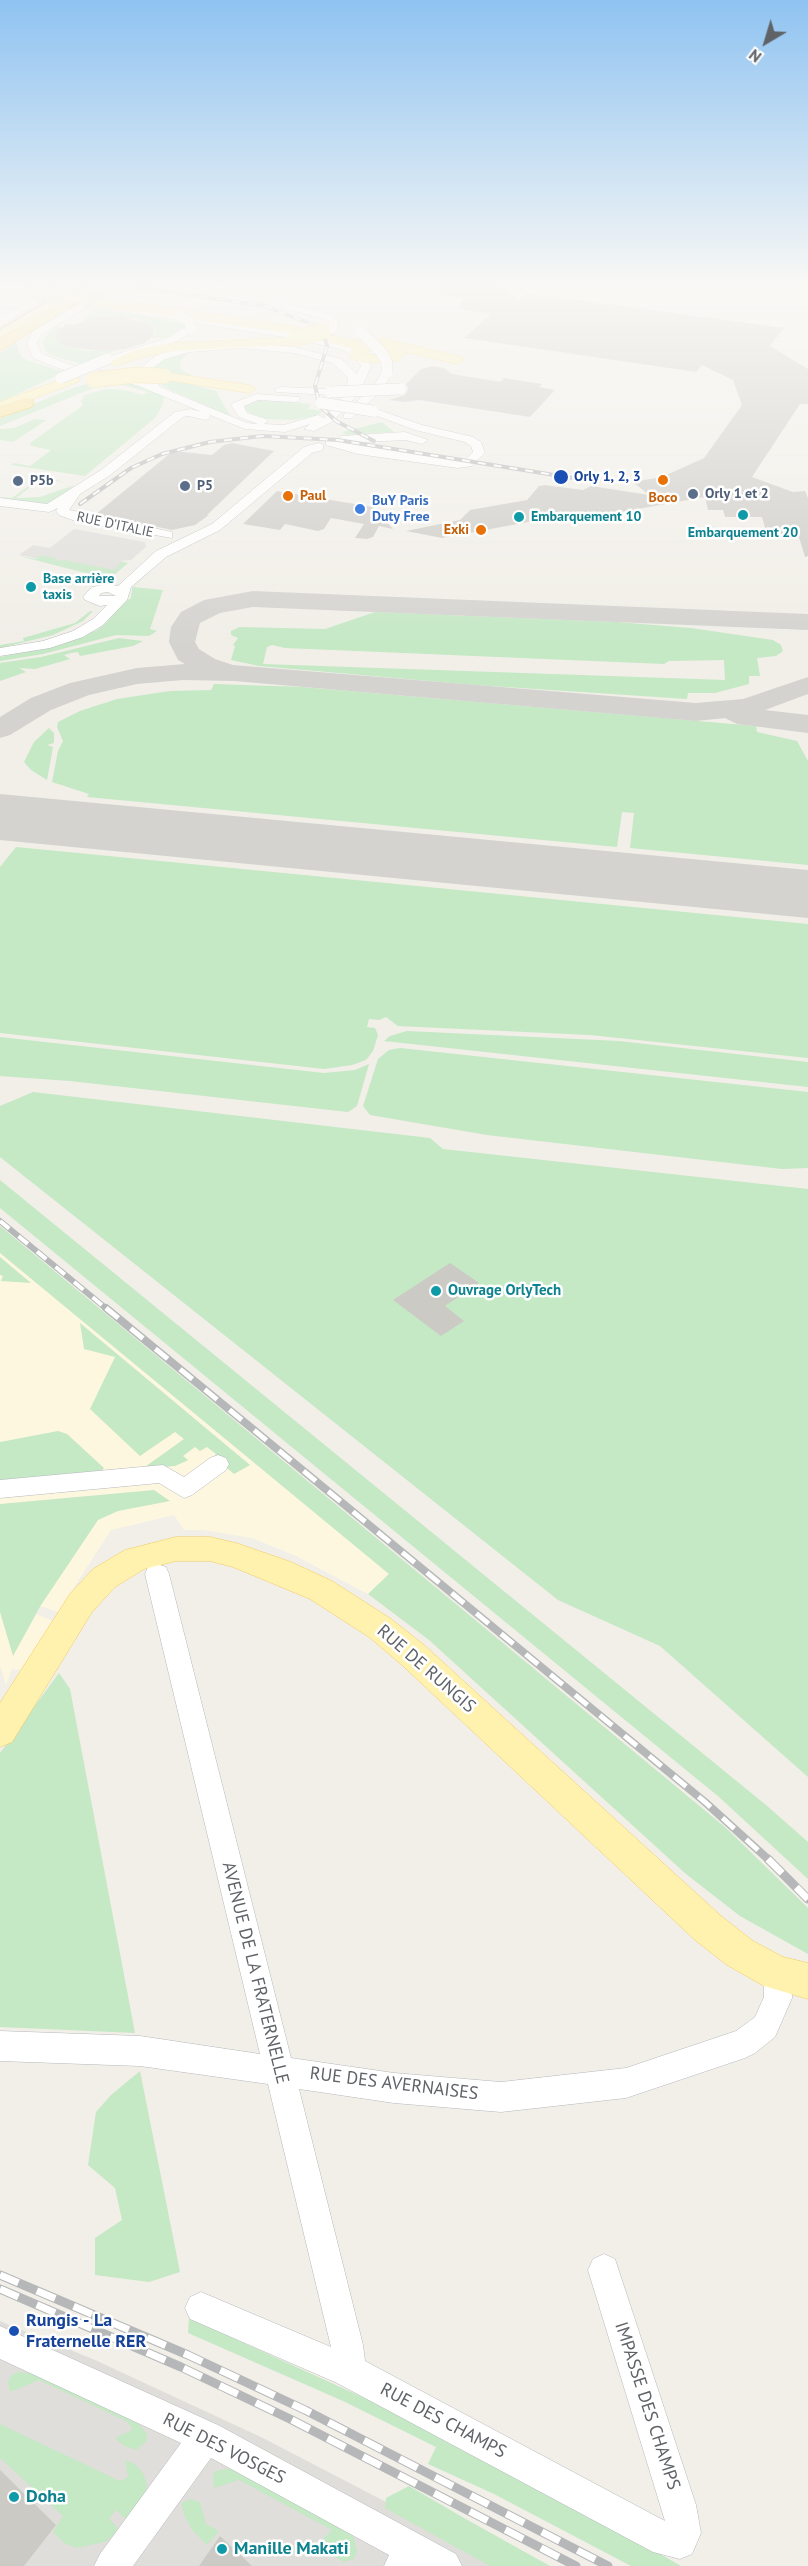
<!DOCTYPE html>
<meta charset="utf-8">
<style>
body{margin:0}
#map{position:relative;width:808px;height:2566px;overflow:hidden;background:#f1efe8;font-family:"PT Sans",sans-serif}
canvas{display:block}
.north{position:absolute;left:736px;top:12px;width:60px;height:60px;-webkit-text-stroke:4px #fff;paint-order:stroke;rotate:218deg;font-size:16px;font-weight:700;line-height:24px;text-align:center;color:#5f6368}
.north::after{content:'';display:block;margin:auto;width:21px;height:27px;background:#5f6368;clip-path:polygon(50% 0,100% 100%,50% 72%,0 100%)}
</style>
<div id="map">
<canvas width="808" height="2566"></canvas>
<div class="north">N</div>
</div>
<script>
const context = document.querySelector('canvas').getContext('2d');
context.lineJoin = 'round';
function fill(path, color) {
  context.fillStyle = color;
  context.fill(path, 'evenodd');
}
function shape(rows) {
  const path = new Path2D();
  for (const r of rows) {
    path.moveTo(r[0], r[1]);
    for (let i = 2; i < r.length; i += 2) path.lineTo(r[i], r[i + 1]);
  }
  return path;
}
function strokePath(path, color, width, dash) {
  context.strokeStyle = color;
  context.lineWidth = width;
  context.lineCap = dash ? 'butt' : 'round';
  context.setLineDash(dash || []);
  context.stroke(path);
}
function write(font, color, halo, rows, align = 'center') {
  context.font = font + ' "PT Sans",sans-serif';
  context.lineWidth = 5;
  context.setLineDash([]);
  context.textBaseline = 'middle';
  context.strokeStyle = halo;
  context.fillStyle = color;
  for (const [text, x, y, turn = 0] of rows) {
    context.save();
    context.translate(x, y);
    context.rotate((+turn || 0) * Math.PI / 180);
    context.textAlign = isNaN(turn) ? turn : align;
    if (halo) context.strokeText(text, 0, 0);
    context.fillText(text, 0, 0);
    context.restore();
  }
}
fill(shape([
 [0,1253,389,1574,368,1594,294,1555,252,1538,203,1530,184,1530,174,1515,111,1530,58,1612,41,1606,36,1614,53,1621,21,1670,12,1669,6,1685,0,1665]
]), '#fef7e0');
fill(shape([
 [74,529,145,542,146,547,131,560,121,561,128,563,115,574,19,555,33,545,50,548],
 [0,2321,95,2360,263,2438,434,2527,502,2566,0,2566]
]), '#e0deda');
fill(shape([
 [97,309,143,315,187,325,168,338,152,338,155,332,153,327,137,319,111,316,81,320],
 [58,326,61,327,55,336,64,345,88,351,116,350,86,365,55,357,46,352,42,342,48,333],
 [16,341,20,355,26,360,65,372,0,402,0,353],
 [191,352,181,360,180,369,197,378,151,373,153,367,161,360],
 [152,378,184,382,216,391,231,417,166,388],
 [100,381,126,381,162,395,164,399,161,408,155,418,85,476,11,465,14,463,30,466,51,450,31,446,30,443,78,409,83,405,81,401,84,395,107,389,125,390,142,395,148,392,122,385,96,387,0,426,0,418,75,387],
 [262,399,311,404,308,409,324,411,311,418,314,416,294,420,264,419,246,411,244,407,247,402],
 [35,419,47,420,13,442,0,440,0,429,14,428],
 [382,422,394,432,346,435,342,432],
 [41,477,65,482,41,479,16,498,40,497,75,485,50,504,38,505,0,500,1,497,12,498],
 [40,555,56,558,54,561,64,560,114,570,121,562,128,563,116,573,101,577,19,556,36,559],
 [150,572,134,587,163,590,150,629,157,631,149,636,116,635,43,654,0,661,0,657,60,645,97,630,107,622,118,606,131,598,132,588],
 [90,611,93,611,83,621,53,635,0,648,0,645,24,641,23,638,75,623],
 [375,612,617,622,691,628,773,640,781,645,783,651,776,656,757,658,760,676,749,676,749,684,715,693,688,693,687,699,475,685,259,666,231,660,235,646,233,645,238,638,231,635,231,631,239,627,325,629],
 [272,645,285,648,664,664,669,661,724,660,725,680,263,664,267,647],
 [119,638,143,641,133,646,80,656,78,652,71,653,64,655,70,659,35,669,19,668,26,672,0,681,0,663,41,657],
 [214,684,302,687,756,726,757,732,797,741,808,761,808,865,630,848,634,813,622,812,617,847,87,797,89,794,52,782,58,751,63,741,57,727,58,722,80,711,117,699,170,691,211,690],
 [49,728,54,733,54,743,47,745,53,747,47,780,31,770,24,762,34,742],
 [16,847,808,924,808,1058,590,1035,398,1026,386,1017,379,1020,369,1019,367,1027,375,1028,378,1035,373,1051,366,1060,352,1065,324,1069,0,1033,0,867],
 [407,1031,619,1041,808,1062,808,1087,384,1041,390,1036],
 [0,1037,324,1073,355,1070,369,1064,357,1106,348,1112,70,1081,0,1076],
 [400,1048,808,1092,808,1168,782,1169,487,1135,370,1115,363,1106,378,1059,389,1050],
 [33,1092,430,1138,443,1149,808,1189,808,1777,660,1646,558,1600,0,1157,0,1106],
 [0,1180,766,1805,808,1842,808,1879,719,1797,0,1208],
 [0,1226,726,1828,808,1908,808,1954,740,1916,686,1874,429,1640,368,1594,389,1574,0,1253],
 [0,1257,31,1283,1,1281,3,1276,0,1275],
 [80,1323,250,1465,234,1474,214,1457,216,1454,207,1447,200,1451,195,1447,183,1456,188,1460,184,1462,175,1466,142,1469,184,1439,175,1432,140,1456,90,1409,115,1357,84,1349],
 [58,1431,67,1434,104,1468,102,1471,0,1482,0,1442],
 [154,1490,170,1501,118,1511,98,1520,41,1605,13,1656,0,1612,0,1504],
 [59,1673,70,1689,135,2033,0,2027,0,1753],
 [140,2071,180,2272,149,2282,95,2275,95,2238,122,2220,115,2188,88,2165,96,2112,111,2095],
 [189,2318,417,2422,563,2498,681,2566,631,2566,494,2494,428,2464,436,2447,343,2401,188,2333],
 [18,2372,43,2375,133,2416,147,2434,147,2441,136,2450,124,2446,115,2438,132,2430,128,2422,39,2380,10,2392,8,2382,11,2376],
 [0,2424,120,2481,128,2477,125,2460,135,2464,143,2473,147,2484,146,2493,127,2520,116,2510,109,2519,120,2530,105,2542,76,2548,64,2543,53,2532,63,2516,0,2458],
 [236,2467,346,2529,354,2538,357,2552,354,2559,344,2562,316,2546,332,2530,239,2480,214,2488,213,2475,216,2471],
 [409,2486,464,2518,550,2566,490,2566,385,2508,386,2498],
 [191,2499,200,2502,206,2524,219,2531,207,2545,192,2530,185,2517,181,2503]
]), '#c5e8c5');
fill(shape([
 [253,591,808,614,808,630,253,607,220,613,200,623,195,642,199,649,215,659,233,665,696,703,743,699,808,677,808,694,765,710,808,715,808,733,737,724,725,718,696,721,234,681,183,680,137,684,89,695,51,710,10,735,0,738,0,717,31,698,70,683,137,668,185,664,178,660,169,642,171,627,181,612,204,600,253,591],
 [0,796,41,810,80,816,84,823,80,830,69,832,24,826,0,816,0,796]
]), '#d4d3d0');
fill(shape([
 [0,794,808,870,808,918,0,840,0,794]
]), '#d4d3d0');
fill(shape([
 [441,287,502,287,519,300,526,293,784,328,770,346,808,369,808,404,800,404,752,477,793,492,805,491,808,498,808,556,805,557,798,534,772,534,770,528,765,528,762,517,725,517,723,510,708,510,705,497,615,513,554,523,550,518,442,538,406,531,460,520,470,510,527,500,539,486,545,485,583,490,591,486,649,495,633,482,662,477,704,458,742,405,733,380,702,365,696,372,464,338,491,314,457,309,465,298,441,295],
 [120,316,148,324,154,329,153,336,145,343,126,349,100,351,68,347,57,341,55,336,57,331,67,324,74,325,90,318],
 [432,366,444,368,452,374,501,382,504,378,542,384,539,387,555,390,530,417,419,400,405,402,389,400,405,395,408,389,406,384,421,369],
 [232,443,274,451,207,515,209,515,195,525,172,530,96,514,173,451,212,455,224,445],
 [277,491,373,507,393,529,379,526,373,537,367,539,355,538,364,524,331,518,324,529,318,531,285,524,280,530,243,524],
 [450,1263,479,1283,445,1306,464,1321,441,1336,393,1300],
 [0,2470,56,2525,24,2566,0,2566],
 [220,2536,252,2566,199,2566]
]), '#cccac5');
strokePath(shape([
 [37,300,57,287],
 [81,306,106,287]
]), '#ccccc8', 11, [11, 6]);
strokePath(shape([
 [65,304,91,287]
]), '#ccccc8', 17, [17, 8]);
const minor = shape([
 [222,287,332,315,339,324,335,334,327,334,329,324,324,319,215,290,222,287],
 [33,298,42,300,0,326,0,319,33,298],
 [81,303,85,304,85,308,41,335,37,343,42,354,68,364,144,380,140,373,143,366,157,355,189,346,242,342,294,347,341,359,357,374,361,366,356,358,357,356,365,356,371,366,360,392,332,422,314,431,304,429,310,424,285,432,245,429,210,415,209,419,205,420,189,416,183,417,109,476,80,494,69,510,172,532,172,538,75,521,59,515,56,511,58,508,49,512,0,506,0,498,47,504,101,470,175,412,190,409,202,412,136,385,61,369,33,358,27,343,33,331,81,303],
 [242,348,294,353,333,363,348,378,347,386,341,399,324,418,318,415,284,425,264,424,268,421,266,419,247,413,244,406,258,400,295,402,299,401,299,397,257,394,233,403,231,405,239,417,258,424,247,423,160,387,150,373,153,368,165,359,190,352,242,348],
 [141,309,297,333,348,345,360,353,355,356,340,349,297,339,137,314,136,312,141,309],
 [191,324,195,325,195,329,178,341,107,362,102,359,170,337,191,324],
 [383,370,392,372,384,388,352,418,344,418,344,414,375,384,383,370],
 [280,387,330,389,336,392,330,395,276,392,274,390,280,387],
 [373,408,422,425,473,437,481,442,485,453,472,466,458,468,358,454,326,445,326,441,336,441,341,436,405,432,428,440,422,444,405,440,345,443,458,460,465,460,473,452,471,446,465,442,415,430,369,413,369,409,373,408],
 [319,443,323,444,323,450,312,453,220,530,166,557,131,587,127,600,103,625,83,637,50,648,0,656,0,648,43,641,73,631,93,619,107,605,100,606,85,600,83,597,92,587,108,584,118,586,156,551,212,524,304,447,319,443],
 [108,592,116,596,99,596,101,593,108,592],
 [218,1455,226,1458,229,1464,226,1470,192,1495,184,1498,159,1483,0,1498,0,1480,163,1465,184,1477,210,1458,218,1455],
 [157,1564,166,1567,169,1574,291,2058,394,2073,501,2082,626,2068,736,2031,755,2017,764,1997,763,1973,767,1963,777,1959,787,1963,791,1973,792,1998,775,2037,755,2053,745,2058,626,2098,501,2112,394,2103,299,2089,363,2345,365,2361,665,2521,588,2270,593,2259,604,2254,615,2259,696,2505,701,2533,692,2554,680,2559,653,2552,337,2383,190,2319,185,2308,190,2297,201,2292,331,2347,268,2084,140,2066,0,2061,0,2031,140,2036,260,2054,145,1574,148,1567,157,1564],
 [0,2326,218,2425,456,2554,462,2566,384,2566,389,2555,211,2458,133,2566,94,2566,100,2554,181,2443,0,2359,0,2326]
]);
const major = shape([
 [0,287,23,287,288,325,350,340,376,341,382,338,462,357,464,360,457,364,405,352,398,361,364,363,351,358,351,348,288,333,64,301,63,305,0,337,0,328,53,299,0,292,0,287],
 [373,349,385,350,390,353,379,356,363,353,373,349],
 [300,337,307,341,305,344,172,351,143,357,115,366,108,362,135,350,172,343,300,337],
 [164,372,249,385,256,389,249,393,159,379,159,373,164,372],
 [73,375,80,379,78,382,0,411,0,402,73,375],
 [176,1537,210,1537,236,1543,291,1562,332,1581,391,1619,424,1645,721,1916,753,1941,783,1957,808,1963,808,1999,764,1986,727,1965,695,1940,402,1665,369,1637,310,1599,233,1567,210,1561,176,1561,144,1569,115,1587,92,1612,12,1742,0,1747,0,1703,70,1594,93,1569,125,1550,176,1537]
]);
const highway = shape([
 [65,299,70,301,73,304,70,307,0,351,0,339,65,299],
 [26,398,32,399,34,403,32,407,0,417,0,406,26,398]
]);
strokePath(minor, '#b5b8bc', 1);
strokePath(major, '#f2c960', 1);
strokePath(highway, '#f9ab00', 1);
fill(minor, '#fff');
fill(major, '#fff2af');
fill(highway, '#fde293');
strokePath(shape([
 [0,329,48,301]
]), '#b6b7b8', 1.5);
const railFar3 = shape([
 [137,287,264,306,312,324,324,335,327,346,315,386,320,406,336,421,374,441],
 [80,504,131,468,162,454,210,442,262,436,338,440,579,479]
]);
const railFar2 = shape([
 [0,1221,108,1310]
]);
const railFar1 = shape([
 [106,1308,705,1802,769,1860]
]);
const rail = shape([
 [768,1859,808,1899],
 [0,2275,188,2355,305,2410,608,2566],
 [0,2289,181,2367,290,2419,576,2566]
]);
strokePath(railFar3, '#b6b7b8', 4);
strokePath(railFar2, '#b6b7b8', 6);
strokePath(railFar1, '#b6b7b8', 8);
strokePath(rail, '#b6b7b8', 9);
strokePath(railFar3, '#fff', 2, [8]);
strokePath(railFar2, '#fff', 4, [12]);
strokePath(railFar1, '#fff', 5, [16]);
strokePath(rail, '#fff', 7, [20]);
const minorBridge = shape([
 [180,316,189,321,191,327],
 [360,331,381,352,387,363,387,372],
 [61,378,107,359],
 [330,392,400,389],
 [321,403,373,411]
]);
const majorBridge = shape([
 [296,339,322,331],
 [93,380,135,375,164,376]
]);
strokePath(minorBridge, '#b5b8bc', 12, []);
strokePath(majorBridge, '#f2c960', 16, []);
strokePath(minorBridge, '#fff', 11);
strokePath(majorBridge, '#fff2af', 15);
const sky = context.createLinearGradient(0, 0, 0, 647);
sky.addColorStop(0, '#8fc3f1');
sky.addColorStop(0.44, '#f9f8f5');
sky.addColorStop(1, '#f9f8f500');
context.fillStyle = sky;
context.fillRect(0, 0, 808, 647);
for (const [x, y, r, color] of [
 [561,477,8,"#1a4fb4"],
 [663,480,6,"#e8710a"],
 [18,481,6,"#5c6f8a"],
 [185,486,6,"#5c6f8a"],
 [693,494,6,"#5c6f8a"],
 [288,496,6,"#e8710a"],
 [360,509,6,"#3f7fe0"],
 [743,515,6,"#0f9aa8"],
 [519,517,6,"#0f9aa8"],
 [481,530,6,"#e8710a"],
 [31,587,6,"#0f9aa8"],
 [436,1291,6,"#0f9aa8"],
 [14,2331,6,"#1a4fb4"],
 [14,2497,6,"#0f9aa8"],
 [222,2549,6,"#0f9aa8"]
]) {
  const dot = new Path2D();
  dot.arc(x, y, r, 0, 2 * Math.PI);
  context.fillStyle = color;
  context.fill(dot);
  strokePath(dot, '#fff', 2);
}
write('bold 14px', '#164399', '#fff', [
 ["Orly 1, 2, 3",574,477]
], 'left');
write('bold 14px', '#4e5e75', '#fff', [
 ["P5b",30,481],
 ["P5",197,486],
 ["Orly 1 et 2",705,494]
], 'left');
write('bold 14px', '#c56008', '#fff', [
 ["Paul",300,496],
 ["Boco",663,498,"center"],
 ["Exki",469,530,"right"]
], 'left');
write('bold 14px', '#366cbe', '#fff', [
 ["BuY Paris",372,501],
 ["Duty Free",372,517]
], 'left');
write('bold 14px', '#0d838f', '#fff', [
 ["Embarquement 10",531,517],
 ["Embarquement 20",743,533,"center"],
 ["Base arrière",43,579],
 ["taxis",43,595]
], 'left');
write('14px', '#5f6368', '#fff', [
 ["RUE D'ITALIE",115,525,12]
]);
write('bold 15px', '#0d838f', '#fff', [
 ["Ouvrage OrlyTech",448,1291]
], 'left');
write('18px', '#5f6368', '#fff', [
 ["RUE DE RUNGIS",426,1669,41],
 ["AVENUE DE LA FRATERNELLE",255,1973,76],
 ["RUE DES AVERNAISES",394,2084,7],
 ["IMPASSE DES CHAMPS",647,2406,72],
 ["RUE DES CHAMPS",443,2421,28],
 ["RUE DES VOSGES",224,2449,27]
]);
write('bold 18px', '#164399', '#fff', [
 ["Rungis - La",26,2321],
 ["Fraternelle RER",26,2342]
], 'left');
write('bold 18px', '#0d838f', '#fff', [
 ["Doha",26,2497],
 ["Manille Makati",234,2549]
], 'left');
</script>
